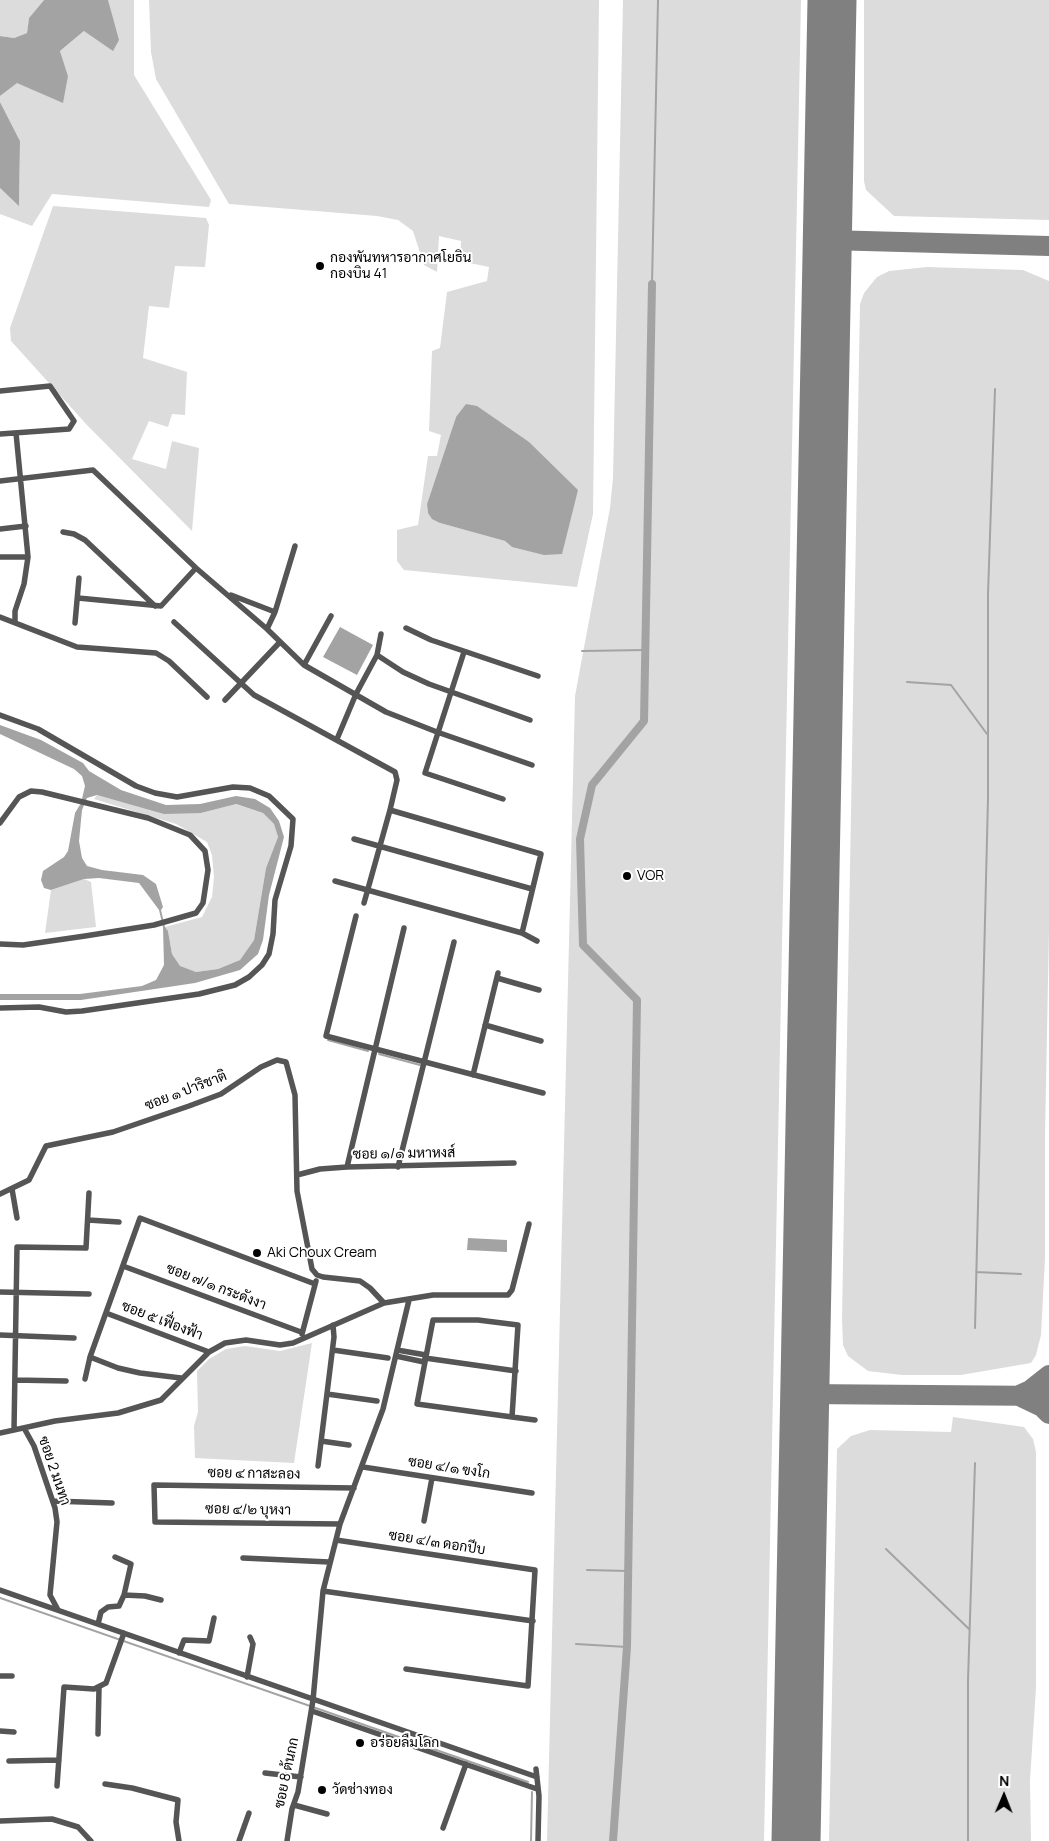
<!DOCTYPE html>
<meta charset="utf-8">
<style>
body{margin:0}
#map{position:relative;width:1049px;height:1841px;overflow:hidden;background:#fff;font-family:Manrope,sans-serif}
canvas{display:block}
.north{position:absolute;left:979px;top:1771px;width:50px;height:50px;-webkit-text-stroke:4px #fff;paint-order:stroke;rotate:1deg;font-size:14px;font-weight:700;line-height:20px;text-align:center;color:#000}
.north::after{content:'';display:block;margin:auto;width:18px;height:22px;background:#000;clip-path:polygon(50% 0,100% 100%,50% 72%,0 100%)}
</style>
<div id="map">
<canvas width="1049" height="1841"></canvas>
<div class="north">N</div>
</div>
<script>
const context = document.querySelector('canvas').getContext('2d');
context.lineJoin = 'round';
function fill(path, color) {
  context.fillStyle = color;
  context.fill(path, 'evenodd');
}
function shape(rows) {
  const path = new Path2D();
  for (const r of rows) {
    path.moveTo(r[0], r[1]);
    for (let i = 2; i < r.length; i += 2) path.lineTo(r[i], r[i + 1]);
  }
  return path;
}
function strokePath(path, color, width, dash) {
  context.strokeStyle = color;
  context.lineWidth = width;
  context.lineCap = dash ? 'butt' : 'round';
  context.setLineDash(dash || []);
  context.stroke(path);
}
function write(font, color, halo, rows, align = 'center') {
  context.font = font + ' Manrope,Sarabun,sans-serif';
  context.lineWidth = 4;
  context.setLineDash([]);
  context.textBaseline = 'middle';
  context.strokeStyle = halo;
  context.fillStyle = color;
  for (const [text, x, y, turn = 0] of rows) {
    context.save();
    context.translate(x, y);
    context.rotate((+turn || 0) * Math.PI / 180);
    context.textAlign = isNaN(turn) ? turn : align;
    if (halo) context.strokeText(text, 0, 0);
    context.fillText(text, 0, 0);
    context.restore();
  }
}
fill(shape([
 [0,0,44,0,29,18,27,33,14,38,0,36],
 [108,0,134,0,134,75,211,200,209,207,52,194,32,226,0,214,0,188,19,205,20,141,0,102,0,96,16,83,68,76,60,51,110,10],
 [149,0,599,0,593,514,577,587,404,570,397,561,397,530,418,525,428,456,437,456,441,435,429,431,432,351,440,348,447,292,487,281,489,267,460,261,461,241,439,236,437,272,424,265,413,231,398,220,377,216,229,204,156,79,151,52],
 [456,417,512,547,505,541,440,523,428,513,427,504],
 [623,0,801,0,764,1841,547,1841,575,696,610,508,613,478],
 [864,0,1049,0,1049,220,894,216,866,190,864,181],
 [53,206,206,218,209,225,205,267,175,266,169,308,149,306,143,358,187,372,185,415,172,414,168,427,149,421,132,459,166,469,172,441,199,448,192,531,87,425,11,341,10,328],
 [927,267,1023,270,1049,281,1049,929,1045,1135,1045,1258,1041,1335,1036,1355,1031,1363,961,1375,902,1375,868,1371,848,1356,843,1345,842,1319,860,304,864,293,877,277,889,271],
 [97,795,138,806,201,813,235,804,263,813,274,824,278,837,266,868,254,940,240,960,218,969,196,972,180,967,172,954,168,931,165,927,202,917,212,897,214,877,212,855,207,842,176,824,94,799],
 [84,879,91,882,96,927,45,933,51,890],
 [312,1343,294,1463,195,1458,194,1426,198,1412,197,1371,209,1359,226,1349,245,1346,280,1351],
 [953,1417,1024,1427,1033,1439,1036,1452,1036,1688,1030,1780,1031,1841,829,1841,837,1449,851,1436,870,1430,951,1432]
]), '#dcdcdc');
fill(shape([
 [44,0,108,0,119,40,113,51,84,31,60,51,68,76,63,103,17,83,0,96,0,36,14,38,27,33,29,18],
 [0,102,20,141,19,206,0,188],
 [466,404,477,406,529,442,578,490,562,554,544,555,512,547,505,541,440,523,432,519,428,513,427,504,456,417],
 [340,627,373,645,357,675,323,657],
 [0,725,41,740,83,763,89,771,121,790,166,805,200,804,236,796,255,799,270,808,279,821,284,837,269,895,263,940,258,954,240,970,195,983,81,1000,0,1000,0,994,80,994,142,986,156,980,164,965,163,927,159,910,139,883,99,878,84,879,51,890,44,888,41,880,43,871,64,857,68,851,75,813,81,803,85,786,82,776,74,769,0,734],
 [97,795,164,814,201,813,236,804,263,813,274,824,278,837,266,868,254,940,240,960,218,969,196,972,180,966,172,954,168,931,165,927,161,910,163,907,156,884,143,875,102,870,87,866,82,858,79,841,82,810,87,798],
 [468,1238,507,1240,507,1252,467,1250]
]), '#a3a3a3');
strokePath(shape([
 [652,284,658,0],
 [582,651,645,650],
 [907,682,951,685,987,734],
 [328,1040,368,1051],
 [379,1054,420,1065],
 [976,1272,1021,1274],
 [975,1328,988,798,988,594,995,389],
 [886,1549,969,1629],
 [587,1570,629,1571],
 [0,1598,528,1782],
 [576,1644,627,1647],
 [531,1841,532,1792],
 [968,1841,968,1680,975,1463]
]), '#a3a3a3', 2);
strokePath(shape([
 [613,1841,627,1647,637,1000,583,945,580,839,592,785,644,721,652,284]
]), '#a3a3a3', 8);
strokePath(shape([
 [828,240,1049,246],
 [804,1394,1049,1396],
 [1019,1395,1030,1390,1049,1375],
 [1021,1397,1042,1407,1049,1414]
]), '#808080', 20);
strokePath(shape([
 [796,1841,832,0]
]), '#808080', 49);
strokePath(shape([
 [0,391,50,386,74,421,69,429,0,434],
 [0,481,93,470,196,568,267,629,304,665,386,712,437,732,532,765],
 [0,529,26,526],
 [63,532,74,534,85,540,155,606],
 [0,557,28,557],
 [231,595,275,612],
 [78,598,161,606,196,568],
 [0,617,77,647,156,653,169,661,207,697],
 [15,622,15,611,24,584,28,557,16,433],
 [174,622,254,695,395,772,397,780,390,810,364,903],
 [75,623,79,578],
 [406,628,431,640,538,676],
 [267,629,275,612,295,546],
 [464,652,425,773,503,799],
 [377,655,403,672,429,684,530,720],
 [304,665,331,616],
 [225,700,280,642],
 [0,715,38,729,136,786,155,793,177,797,233,787,250,788,269,796,293,819,291,846,275,900,273,934,269,954,262,965,249,977,235,985,199,994,82,1011,66,1012,39,1007,0,1008],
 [337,739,356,694,377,655,381,634],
 [390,810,541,854,522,933],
 [0,823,19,797,31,791,42,792,148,818,190,835,205,851,208,870,203,903,196,913,154,925,85,936,23,945,0,944],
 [354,839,532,889],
 [335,881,522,933,537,941],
 [356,916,326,1036,543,1093],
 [497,978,539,990],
 [485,1025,541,1041],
 [473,1075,498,973],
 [347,1167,404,928],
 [398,1167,454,942],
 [297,1175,320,1169,347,1167,514,1163],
 [12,1189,17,1218],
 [0,1194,29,1180,46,1146,113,1132,189,1106,221,1094,261,1067,277,1060,286,1062,295,1095,297,1191,312,1269,317,1275,323,1277,360,1281,370,1288,384,1303],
 [88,1220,119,1222],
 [123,1266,301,1332],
 [0,1292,89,1294],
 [106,1313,209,1352],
 [302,1334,316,1281],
 [0,1335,74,1338],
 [333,1350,388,1358],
 [397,1350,426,1355],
 [396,1356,424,1362],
 [90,1357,118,1368,140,1373,181,1378],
 [425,1358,516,1371],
 [85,1379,90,1357,140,1218,315,1284],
 [15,1380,66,1381],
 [327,1394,377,1401],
 [512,1417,518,1325,478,1320,433,1320,417,1404,512,1417,535,1420],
 [24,1428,34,1446,55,1508,57,1522,50,1595,58,1610],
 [14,1430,17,1247,86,1248,89,1193],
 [0,1433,55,1421,118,1413,161,1400,209,1352,225,1343,246,1340,280,1345,293,1343,384,1303,433,1295,508,1295,512,1290,529,1224],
 [321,1441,349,1445],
 [318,1466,334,1337,333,1325],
 [363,1467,532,1493],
 [53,1501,112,1503],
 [424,1521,432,1478],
 [340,1524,155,1522,154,1485,354,1488],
 [336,1540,535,1570,528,1686,406,1669],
 [115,1557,131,1564,124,1595],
 [243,1558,329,1562],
 [0,1590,537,1777],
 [323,1591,533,1621],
 [98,1624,101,1612,108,1607,119,1606,124,1595,145,1596,161,1600],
 [179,1653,184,1640,209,1641,214,1618],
 [0,1676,12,1676],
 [247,1677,253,1644,250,1637],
 [312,1711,537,1789],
 [0,1731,14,1732],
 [98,1734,99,1688],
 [9,1761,59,1760],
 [536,1769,539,1796,538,1841],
 [265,1773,301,1777],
 [105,1784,132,1788,178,1800,176,1822,179,1841],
 [57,1786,64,1687,94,1689,106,1683,124,1633],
 [294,1805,327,1814],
 [0,1821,52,1819,78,1827,91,1841],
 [443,1828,466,1764],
 [239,1841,249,1813],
 [287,1841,292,1809,298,1792,313,1700,323,1591,340,1524,383,1409,409,1300]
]), '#555', 5.5);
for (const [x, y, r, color] of [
 [320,266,5,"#000"],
 [627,876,5,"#000"],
 [257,1253,5,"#000"],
 [360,1743,5,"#000"],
 [322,1790,5,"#000"]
]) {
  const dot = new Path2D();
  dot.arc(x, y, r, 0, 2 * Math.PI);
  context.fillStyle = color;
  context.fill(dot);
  strokePath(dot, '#fff', 2);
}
write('14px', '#000', '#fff', [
 ["กองพันทหารอากาศโยธิน",330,258],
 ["กองบิน 41",330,274],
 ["VOR",637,876],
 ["Aki Choux Cream",267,1253],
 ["อร่อยลืมโลก",370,1743],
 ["วัดช่างทอง",332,1790]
], 'left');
write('14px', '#000', '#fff', [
 ["ซอย ๑ ปาริชาติ",186,1091,-21],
 ["ซอย ๑/๑ มหาหงส์",404,1154,-1],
 ["ซอย ๗/๑ กระดังงา",216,1287,21],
 ["ซอย ๕ เฟื่องฟ้า",162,1321,21],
 ["ซอย ๔/๑ ฃงโก",449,1468,9],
 ["ซอย 2 มนทา",54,1471,71],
 ["ซอย ๔ กาสะลอง",254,1474,1],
 ["ซอย ๔/๒ บุหงา",248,1510,1],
 ["ซอย ๔/๓ ดอกปีบ",437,1543,9],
 ["ซอย 8 ต้นกก",287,1773,-78]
]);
</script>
